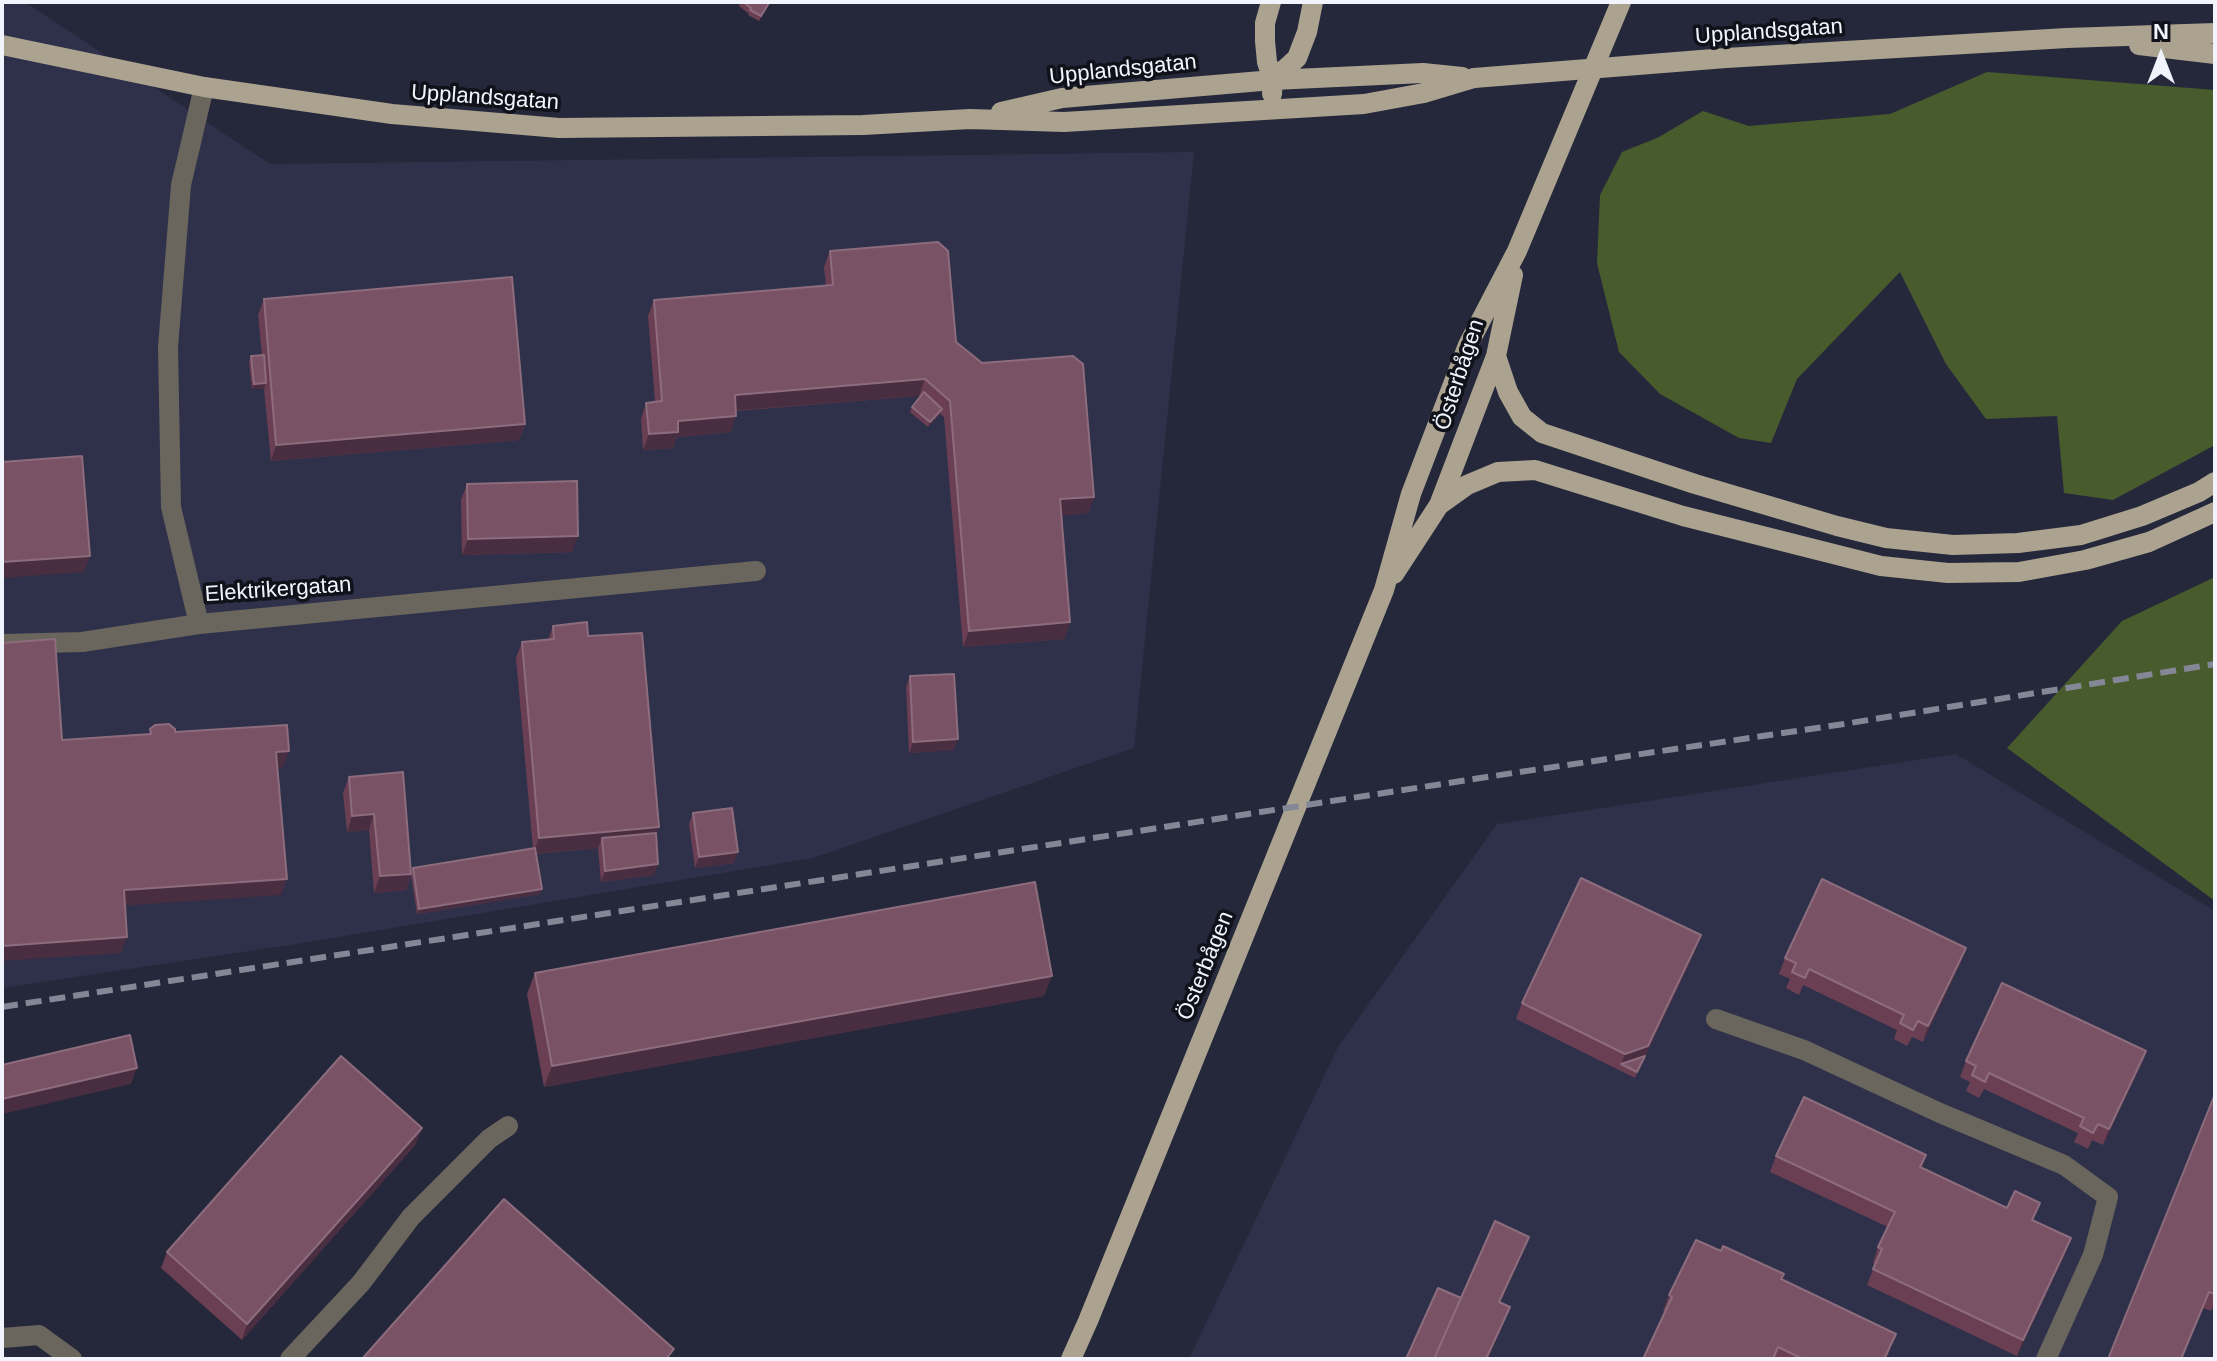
<!DOCTYPE html>
<meta charset="utf-8">
<style>
body{margin:0}
#map{position:relative;width:2217px;height:1361px;overflow:hidden;background:#25283a;font-family:Helvetica,sans-serif}
canvas{display:block}
.frame{position:absolute;inset:0;border:4px solid #f2f4fd;pointer-events:none}
.north{position:absolute;left:2121px;top:16px;width:80px;height:80px;-webkit-text-stroke:6px #101119;paint-order:stroke;rotate:0deg;font-size:22px;font-weight:700;line-height:32px;text-align:center;color:#f2f4fd}
.north::after{content:'';display:block;margin:auto;width:28px;height:36px;background:#f2f4fd;clip-path:polygon(50% 0,100% 100%,50% 72%,0 100%)}
</style>
<div id="map">
<canvas width="2217" height="1361"></canvas>
<div class="frame"></div>
<div class="north">N</div>
</div>
<script>
const context = document.querySelector('canvas').getContext('2d');
context.lineJoin = 'round';
function fill(path, color) {
  context.fillStyle = color;
  context.fill(path, 'evenodd');
}
function shape(rows) {
  const path = new Path2D();
  for (const r of rows) {
    path.moveTo(r[0], r[1]);
    for (let i = 2; i < r.length; i += 2) path.lineTo(r[i], r[i + 1]);
  }
  return path;
}
function strokePath(path, color, width, dash) {
  context.strokeStyle = color;
  context.lineWidth = width;
  context.lineCap = dash ? 'butt' : 'round';
  context.setLineDash(dash || []);
  context.stroke(path);
}
function write(font, color, halo, rows, align = 'center') {
  context.font = font + ' Helvetica,sans-serif';
  context.lineWidth = 7;
  context.setLineDash([]);
  context.textBaseline = 'middle';
  context.strokeStyle = halo;
  context.fillStyle = color;
  for (const [text, x, y, turn = 0] of rows) {
    context.save();
    context.translate(x, y);
    context.rotate((+turn || 0) * Math.PI / 180);
    context.textAlign = isNaN(turn) ? turn : align;
    if (halo) context.strokeText(text, 0, 0);
    context.fillText(text, 0, 0);
    context.restore();
  }
}
fill(shape([
 [2,2,25,2,270,164,1194,152,1134,748,813,858,303,943,2,988],
 [1956,754,2215,911,2215,1359,1189,1359,1338,1047,1497,824]
]), '#2e3149');
fill(shape([
 [1987,72,2215,90,2215,445,2113,500,2064,493,2057,416,1986,419,1946,364,1900,272,1797,379,1771,443,1739,438,1660,394,1619,352,1597,263,1600,195,1622,152,1659,137,1703,111,1749,126,1890,114],
 [2215,577,2215,901,2007,748,2122,621]
]), '#475b2d');
strokePath(shape([
 [204,87,181,185,168,347,171,507,199,624,756,571],
 [2,644,82,642,199,624],
 [1716,1019,1804,1050,1940,1113,2064,1165,2108,1197,2093,1255,2046,1359],
 [2,1338,39,1335,72,1359],
 [290,1359,361,1283,411,1217,489,1139,508,1126]
]), '#6a665d', 20);
strokePath(shape([
 [1271,2,1265,23,1265,41,1267,62,1273,80,1272,94],
 [2,45,204,87,392,114,559,128,863,125,970,119,1064,122,1364,104,1424,93,1474,78],
 [2139,45,2215,54],
 [1726,58,2067,38,2215,33],
 [1273,80,1297,58,1307,32,1313,2],
 [1001,112,1062,98,1273,80,1423,73,1462,77],
 [1496,356,1508,392,1522,417,1542,433,1695,484,1837,526,1886,538,1953,545,2018,543,2081,535,2142,516,2199,492,2215,482],
 [1439,505,1467,485,1498,472,1535,470,1683,516,1881,566,1948,573,2019,572,2085,560,2149,542,2215,512],
 [1394,574,1439,505,1496,356,1513,275],
 [1071,1359,1088,1321,1384,590,1411,494,1468,345,1517,251,1621,2]
]), '#aba390', 20);
strokePath(shape([
 [2,1007,1513,773,1844,724,2215,664]
]), '#848795', 6, [16, 8]);
strokePath(shape([
 [1474,78,1726,58]
]), '#aba390', 20);
fill(shape([
 [740,2,768,2,767,8,759,21,748,15,749,14,739,6],
 [830,251,956,342,1094,497,1088,513,1062,515,1070,622,1064,639,963,647,944,417,940,414,928,427,910,412,912,407,920,397,919,396,736,411,731,432,677,437,673,448,643,450,641,419,646,403,655,402,648,316,654,300,826,286,824,267],
 [264,299,525,424,519,440,271,461,264,389,252,389,249,362,251,356,262,355,258,315],
 [467,484,572,552,462,555,461,500],
 [553,626,588,636,656,836,654,875,601,882,598,848,536,854,540,894,417,914,411,875,406,890,374,893,369,830,347,832,343,793,349,777,411,873,413,868,533,849,516,658,522,642,548,640],
 [910,676,954,750,909,753,906,687],
 [693,813,734,863,695,868,689,824],
 [1966,948,1960,964,1923,1042,1912,1037,1907,1046,1894,1039,1897,1030,1803,985,1799,995,1786,988,1790,979,1779,974,1785,958],
 [1695,951,1635,1078,1516,1019,1522,1003],
 [535,973,1044,996,544,1087,527,994],
 [2146,1051,2140,1067,2103,1145,2092,1140,2088,1149,2074,1142,2078,1133,1984,1089,1979,1098,1966,1091,1970,1082,1960,1077,1966,1061],
 [2215,1094,2215,1302,2211,1311,2203,1308,2182,1359,2108,1359],
 [416,1144,242,1340,161,1268,167,1252],
 [1926,1155,1922,1167,2033,1220,2065,1254,2017,1356,1867,1285,1875,1264,1873,1263,1878,1247,1888,1227,1770,1172,1776,1156],
 [1721,1251,1782,1280,1890,1350,1886,1359,1643,1359,1665,1312,1663,1311,1669,1295]
]), '#6b3f53');
fill(shape([
 [925,379,919,396,729,411,735,395],
 [266,383,264,389,252,389,254,384],
 [942,409,940,414,928,427,930,422],
 [736,416,731,432,677,437,673,448,643,450,649,434,678,421],
 [525,424,519,440,271,461,276,445],
 [1094,497,1088,513,1054,516,1060,499],
 [578,536,572,552,462,555,468,539],
 [90,556,84,572,2,578,2,562],
 [1070,622,1064,639,963,647,969,631],
 [958,739,954,750,909,753,913,742],
 [289,751,283,767,270,768,276,752],
 [374,814,369,830,347,832,352,816],
 [659,827,653,844,602,838,598,848,533,854,539,838],
 [738,852,734,863,695,868,699,857],
 [658,864,654,875,601,882,605,871],
 [411,874,406,890,374,893,380,876],
 [287,879,281,895,118,906,124,890],
 [542,889,540,894,417,914,419,909],
 [1701,935,1695,951,1635,1078,1637,1072,1621,1064,1625,1054],
 [127,937,121,953,2,961,2,946],
 [1966,948,1960,964,1923,1042,1928,1026],
 [1052,976,1044,996,544,1087,552,1066],
 [2146,1051,2140,1067,2103,1145,2109,1129],
 [137,1068,131,1084,2,1114,2,1099],
 [422,1128,416,1144,242,1340,247,1324],
 [1529,1237,1523,1253,1493,1318,1499,1302],
 [2071,1238,2065,1254,2017,1356,2023,1340],
 [1510,1307,1488,1359,1486,1359]
]), '#492d41');
const building = shape([
 [743,2,768,2,769,3,761,16,750,10,751,8,743,2],
 [938,242,948,251,956,342,982,363,1073,356,1083,364,1094,497,1060,499,1070,622,969,631,950,401,925,379,735,395,736,416,678,421,678,432,649,434,646,403,662,401,654,300,833,285,830,251,938,242],
 [512,277,525,424,276,445,264,299,512,277],
 [264,355,266,383,254,384,251,356,264,355],
 [924,392,942,409,930,422,912,407,924,392],
 [82,456,90,556,2,562,2,462,82,456],
 [577,481,578,536,468,539,467,484,577,481],
 [587,622,588,636,642,633,659,827,539,838,522,642,554,639,553,626,587,622],
 [55,639,62,740,151,734,150,729,155,725,169,724,175,729,175,732,287,725,289,751,276,752,287,879,124,890,127,937,2,946,2,643,55,639],
 [954,674,958,739,913,742,910,676,954,674],
 [403,772,411,874,380,876,374,814,352,816,349,777,403,772],
 [732,808,738,852,699,857,693,813,732,808],
 [656,833,658,864,605,871,602,838,656,833],
 [535,848,542,889,419,909,413,868,535,848],
 [1581,878,1701,935,1648,1046,1625,1054,1522,1003,1581,878],
 [1822,879,1966,948,1928,1026,1918,1021,1913,1030,1900,1023,1904,1015,1809,969,1805,978,1792,972,1796,963,1785,958,1822,879],
 [1035,882,1052,976,552,1066,535,973,1035,882],
 [2002,983,2146,1051,2109,1129,2098,1124,2093,1133,2080,1126,2084,1118,1989,1073,1985,1082,1972,1075,1976,1066,1966,1061,2002,983],
 [130,1035,137,1068,2,1099,2,1065,130,1035],
 [341,1056,422,1128,247,1324,167,1252,341,1056],
 [1645,1056,1637,1072,1621,1064,1645,1056],
 [2215,1094,2215,1294,2209,1292,2181,1359,2108,1359,2215,1094],
 [1804,1097,1926,1155,1920,1167,2007,1208,2015,1191,2040,1203,2032,1220,2071,1238,2023,1340,1873,1269,1882,1249,1878,1247,1895,1212,1776,1156,1804,1097],
 [504,1199,674,1349,666,1359,362,1359,504,1199],
 [1495,1221,1529,1237,1499,1302,1510,1307,1486,1359,1434,1359,1495,1221],
 [1696,1240,1721,1251,1723,1246,1784,1274,1781,1279,1896,1334,1884,1359,1803,1359,1778,1347,1773,1359,1643,1359,1672,1297,1669,1295,1696,1240],
 [1438,1288,1461,1298,1434,1359,1406,1359,1438,1288]
]);
fill(building, '#7a5265');
strokePath(building, '#8c6c7d', 2);
write('22px', '#f2f4fd', '#101119', [
 ["Upplandsgatan",1769,32,-4],
 ["Upplandsgatan",1123,70,-6],
 ["Upplandsgatan",485,98,4],
 ["Österbågen",1460,375,-72],
 ["Elektrikergatan",278,590,-4],
 ["Österbågen",1206,966,-68]
]);
</script>
